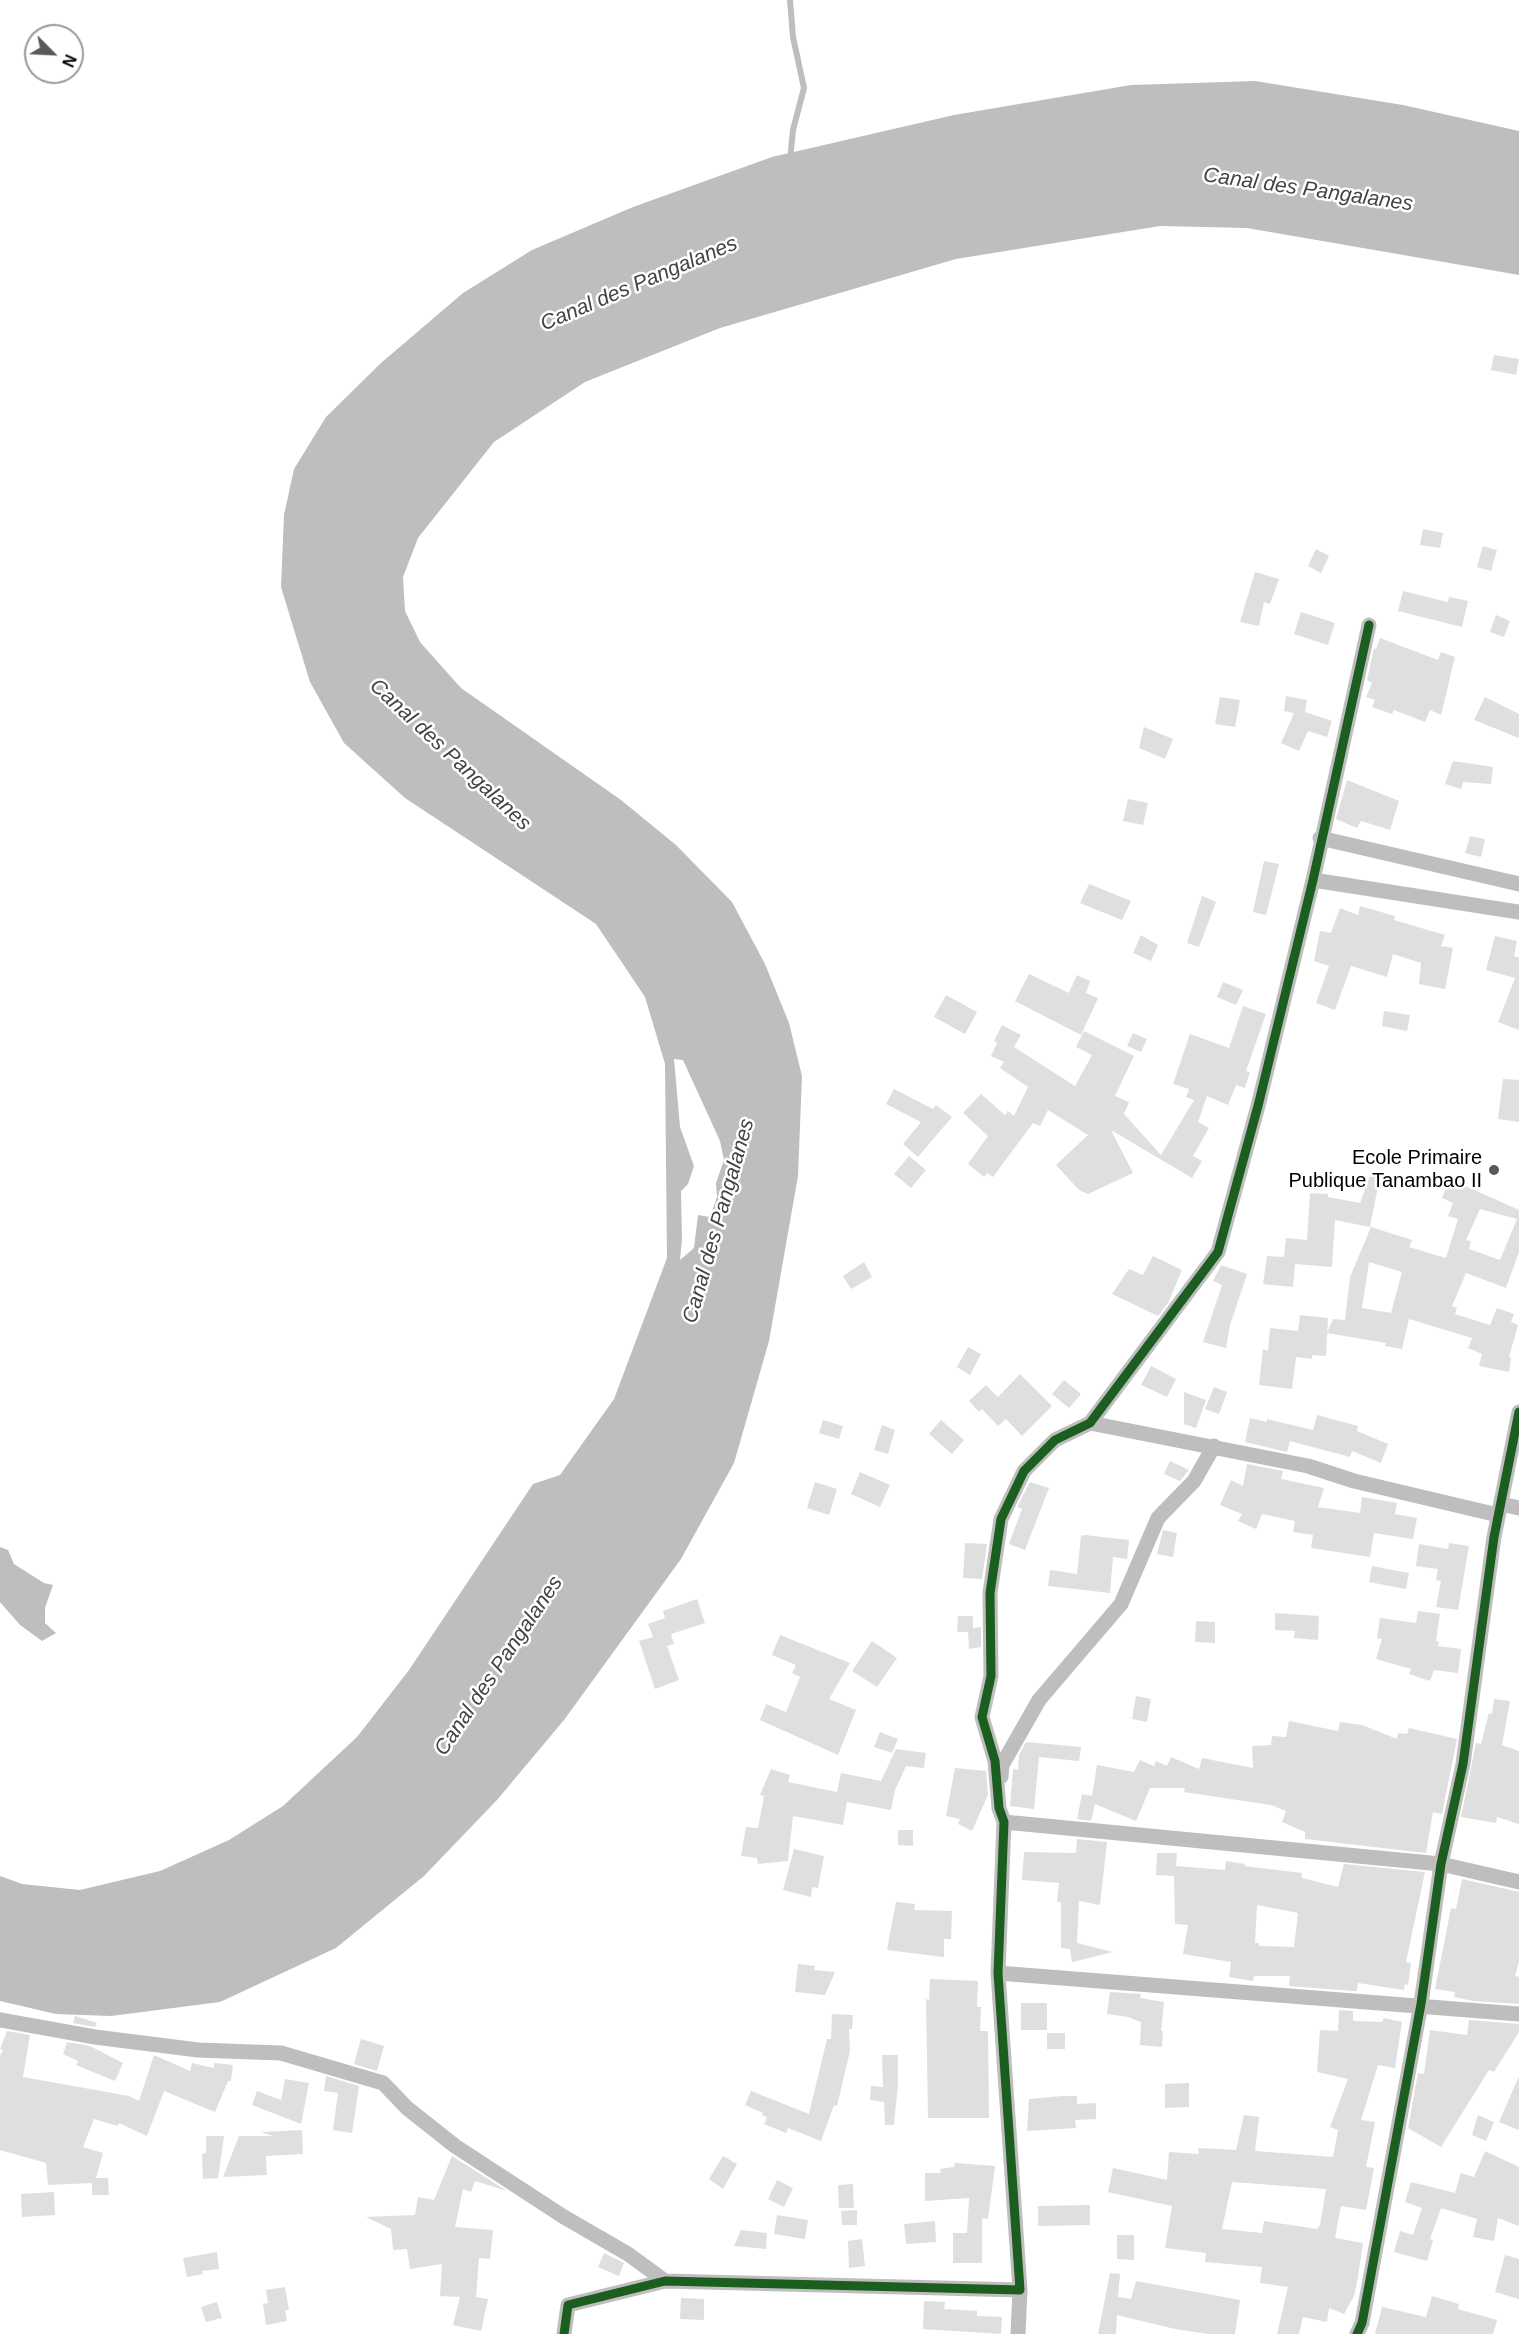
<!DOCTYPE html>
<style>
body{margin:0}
#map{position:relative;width:1519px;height:2334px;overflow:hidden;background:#fff;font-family:Arial,sans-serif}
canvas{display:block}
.north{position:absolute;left:24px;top:24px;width:60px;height:60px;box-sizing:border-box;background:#fff;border:2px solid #999;border-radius:50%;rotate:114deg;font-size:16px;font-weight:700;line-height:24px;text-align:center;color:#000}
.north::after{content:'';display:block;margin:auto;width:21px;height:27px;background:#595959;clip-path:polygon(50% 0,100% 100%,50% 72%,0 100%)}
</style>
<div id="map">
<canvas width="1519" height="2334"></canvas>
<div class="north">N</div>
</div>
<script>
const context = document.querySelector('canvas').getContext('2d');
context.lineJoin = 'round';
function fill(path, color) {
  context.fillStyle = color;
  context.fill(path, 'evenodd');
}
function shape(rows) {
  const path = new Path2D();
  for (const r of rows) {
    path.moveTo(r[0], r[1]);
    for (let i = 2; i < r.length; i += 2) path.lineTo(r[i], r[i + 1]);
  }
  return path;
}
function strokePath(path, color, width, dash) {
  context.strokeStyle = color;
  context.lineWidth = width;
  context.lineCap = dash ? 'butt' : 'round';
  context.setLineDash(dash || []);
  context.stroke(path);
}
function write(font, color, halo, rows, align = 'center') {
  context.font = font + ' Arial,sans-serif';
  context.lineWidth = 5;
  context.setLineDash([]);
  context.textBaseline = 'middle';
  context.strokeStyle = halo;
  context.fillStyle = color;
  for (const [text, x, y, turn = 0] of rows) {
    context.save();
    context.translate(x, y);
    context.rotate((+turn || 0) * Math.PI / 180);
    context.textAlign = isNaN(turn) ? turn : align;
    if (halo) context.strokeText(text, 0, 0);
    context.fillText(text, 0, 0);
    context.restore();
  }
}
fill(shape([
 [1255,81,1403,105,1519,131,1519,275,1247,228,1160,226,956,259,720,328,585,382,494,442,418,538,403,577,405,611,420,642,461,688,621,800,676,845,732,902,765,964,789,1023,802,1076,798,1176,769,1341,734,1463,681,1559,564,1720,497,1800,424,1876,336,1948,220,2002,111,2016,56,2014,0,2001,0,1876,22,1884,80,1890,160,1871,229,1840,283,1806,357,1737,409,1670,533,1484,560,1475,614,1399,667,1258,665,1064,645,997,596,924,405,798,344,743,310,682,281,587,284,515,294,469,326,417,381,363,463,293,532,250,633,207,772,157,954,115,1131,85],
 [674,1059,683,1060,720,1141,724,1160,716,1183,717,1197,710,1217,698,1215,694,1248,680,1260,682,1239,681,1191,688,1184,694,1166,680,1127],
 [0,1547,8,1550,14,1564,44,1583,53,1585,45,1608,45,1623,56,1633,42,1641,20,1625,0,1602]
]), '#bebebe');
strokePath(shape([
 [790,160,793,130,804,88,793,37,790,0]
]), '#bebebe', 6);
fill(shape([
 [1494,355,1519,359,1516,375,1491,370],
 [1423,529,1443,533,1440,548,1420,545],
 [1483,546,1497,550,1491,571,1477,567],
 [1316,549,1329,556,1321,573,1308,566],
 [1255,572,1279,579,1270,604,1264,602,1259,626,1240,622],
 [1403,591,1448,602,1449,597,1468,601,1462,627,1398,611],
 [1301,612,1335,623,1328,645,1294,634],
 [1496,615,1510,621,1504,637,1490,632],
 [1380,638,1438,660,1441,652,1455,657,1441,715,1430,710,1425,722,1394,710,1392,714,1372,707,1375,700,1366,697,1372,683,1367,680,1374,648,1376,649],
 [1286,696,1307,700,1305,712,1332,721,1327,737,1308,731,1299,751,1281,743,1294,713,1284,711],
 [1220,697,1240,700,1235,727,1215,724],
 [1485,697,1519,714,1519,738,1474,720],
 [1144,727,1173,739,1165,759,1139,748],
 [1453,761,1493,767,1491,784,1463,782,1461,789,1445,784],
 [1347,780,1399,801,1390,830,1361,821,1357,828,1336,819],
 [1128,799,1148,803,1143,825,1123,821],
 [1470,836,1485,839,1481,857,1465,853],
 [1264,861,1279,864,1266,915,1253,912],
 [1089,884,1131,901,1122,920,1080,903],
 [1202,896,1216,902,1199,947,1187,943],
 [1360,906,1395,916,1394,920,1445,935,1441,946,1453,948,1445,989,1419,984,1421,963,1393,954,1387,977,1351,966,1335,1010,1316,1003,1329,966,1314,961,1320,931,1331,933,1340,908,1358,915],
 [1141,935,1158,945,1151,961,1133,953],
 [1495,936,1517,941,1514,956,1519,958,1519,1030,1498,1022,1515,978,1486,970],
 [1029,974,1069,993,1077,975,1090,981,1086,993,1098,998,1081,1035,1015,1001],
 [1223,982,1243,990,1236,1005,1217,997],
 [946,995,977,1012,965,1034,934,1017],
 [1243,1006,1266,1014,1246,1071,1250,1072,1245,1088,1236,1085,1228,1105,1207,1096,1198,1122,1209,1128,1193,1156,1202,1161,1192,1178,1111,1130,1133,1173,1088,1194,1079,1190,1056,1165,1088,1135,1048,1110,1040,1126,1033,1123,993,1177,987,1173,984,1177,968,1164,988,1136,963,1113,981,1094,1005,1115,1008,1111,1014,1116,1028,1087,1000,1068,1004,1062,991,1056,997,1043,994,1041,1002,1025,1021,1035,1014,1047,1075,1086,1092,1055,1076,1047,1084,1031,1134,1056,1115,1096,1129,1102,1124,1114,1161,1155,1194,1100,1186,1097,1189,1089,1173,1084,1190,1034,1229,1048],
 [1384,1011,1410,1015,1407,1031,1382,1026],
 [1133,1033,1147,1039,1141,1052,1127,1046],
 [1503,1079,1519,1080,1519,1122,1498,1119],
 [894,1089,933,1109,936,1105,952,1117,918,1157,903,1144,921,1122,886,1104],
 [909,1156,926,1170,911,1188,894,1174],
 [1371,1173,1380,1176,1370,1227,1335,1220,1332,1267,1295,1264,1293,1287,1263,1284,1267,1256,1284,1257,1286,1238,1307,1240,1310,1193,1328,1194,1328,1197,1360,1203],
 [1450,1179,1519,1210,1519,1252,1506,1288,1466,1273,1452,1306,1457,1308,1455,1314,1490,1325,1497,1308,1514,1314,1511,1322,1518,1325,1509,1357,1511,1357,1509,1372,1479,1366,1482,1354,1468,1348,1472,1338,1409,1319,1402,1349,1385,1346,1386,1343,1327,1333,1333,1319,1345,1320,1350,1277,1371,1227,1412,1240,1409,1247,1446,1258,1458,1219,1448,1216,1453,1203,1442,1198],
 [1480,1209,1517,1219,1500,1260,1469,1249,1471,1241,1466,1240],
 [1369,1262,1402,1272,1391,1313,1362,1308],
 [1153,1256,1182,1270,1168,1303,1158,1316,1112,1294,1129,1269,1143,1275],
 [864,1262,872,1277,851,1289,843,1276],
 [1221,1265,1247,1274,1230,1325,1226,1348,1203,1342,1222,1285,1213,1281],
 [1300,1315,1328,1318,1326,1356,1312,1355,1312,1359,1296,1357,1292,1389,1259,1385,1263,1349,1268,1351,1270,1328,1298,1331],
 [968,1347,981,1354,970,1375,957,1367],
 [1151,1366,1176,1379,1167,1397,1141,1385],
 [1020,1374,1052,1406,1022,1436,1006,1419,998,1426,982,1409,979,1412,969,1401,986,1385,998,1397],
 [1064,1380,1081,1394,1069,1408,1052,1394],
 [1214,1387,1227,1392,1219,1414,1205,1409],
 [1184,1392,1206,1400,1196,1428,1184,1424],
 [1317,1415,1358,1426,1357,1431,1388,1444,1381,1463,1352,1451,1350,1457,1290,1441,1287,1452,1245,1442,1250,1418,1267,1422,1267,1419,1313,1430],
 [823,1420,843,1426,839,1439,819,1433],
 [941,1420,964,1440,952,1454,929,1434],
 [882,1425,895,1430,888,1454,874,1450],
 [1170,1461,1189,1470,1180,1481,1164,1474],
 [1247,1464,1283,1471,1281,1479,1324,1488,1318,1507,1360,1513,1362,1497,1397,1503,1395,1514,1417,1518,1413,1539,1374,1533,1370,1557,1311,1548,1313,1535,1293,1532,1295,1521,1262,1514,1256,1529,1238,1521,1242,1514,1220,1505,1231,1480,1243,1486],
 [860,1472,890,1485,880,1507,851,1494],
 [815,1482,837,1489,829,1515,807,1508],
 [1030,1482,1049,1488,1025,1550,1009,1544,1022,1509,1017,1507],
 [1163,1530,1177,1533,1173,1557,1157,1554],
 [1085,1535,1129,1540,1127,1559,1113,1557,1110,1593,1048,1586,1050,1570,1077,1574,1081,1536],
 [965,1543,987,1544,982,1579,963,1578],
 [1449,1543,1469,1546,1458,1610,1436,1607,1441,1581,1436,1580,1438,1569,1416,1566,1419,1544,1448,1549],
 [1372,1566,1409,1573,1406,1589,1369,1582],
 [697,1599,705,1623,671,1634,674,1644,667,1646,679,1680,655,1689,639,1641,653,1637,648,1624,665,1618,663,1611],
 [1418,1611,1440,1614,1436,1641,1439,1642,1438,1646,1461,1649,1458,1673,1434,1670,1430,1681,1409,1674,1411,1669,1376,1659,1382,1639,1377,1638,1380,1618,1416,1623],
 [1275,1613,1319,1616,1318,1640,1294,1638,1295,1631,1275,1630],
 [958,1616,973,1616,973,1628,981,1627,981,1647,969,1649,968,1632,957,1632],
 [1196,1621,1215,1622,1215,1643,1195,1642],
 [780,1635,850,1663,829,1699,856,1710,838,1755,760,1720,766,1704,786,1712,800,1677,792,1673,796,1665,772,1655],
 [872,1641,897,1658,877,1687,852,1671],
 [1136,1696,1151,1699,1147,1722,1132,1719],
 [1494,1699,1510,1701,1502,1745,1519,1751,1519,1824,1497,1817,1496,1823,1461,1817,1476,1743,1481,1744,1489,1713,1492,1714],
 [1289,1721,1338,1731,1340,1722,1362,1725,1397,1739,1398,1733,1407,1734,1409,1728,1457,1739,1442,1814,1433,1812,1426,1853,1305,1839,1305,1832,1282,1822,1286,1811,1271,1805,1184,1792,1185,1788,1150,1788,1136,1821,1095,1804,1091,1821,1077,1819,1082,1794,1092,1796,1097,1765,1134,1772,1140,1760,1154,1766,1156,1761,1167,1766,1171,1757,1199,1769,1202,1758,1253,1768,1252,1746,1271,1745,1272,1736,1286,1737],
 [880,1732,898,1739,892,1753,874,1747],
 [1026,1742,1081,1747,1079,1761,1039,1757,1034,1809,1010,1806,1013,1769,1018,1770,1019,1755],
 [896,1749,926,1753,924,1768,906,1766,895,1790,891,1810,847,1802,843,1825,793,1816,788,1861,758,1864,757,1858,741,1856,746,1827,758,1828,764,1796,760,1795,771,1769,790,1775,788,1782,837,1792,841,1773,881,1781],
 [955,1768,986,1771,988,1795,972,1831,958,1824,960,1819,946,1816],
 [898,1830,913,1830,913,1846,898,1845],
 [1077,1839,1107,1842,1100,1905,1079,1901,1077,1943,1113,1952,1072,1962,1070,1949,1061,1948,1061,1902,1057,1902,1059,1883,1022,1880,1024,1852,1076,1853],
 [794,1849,824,1856,818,1888,812,1887,811,1897,783,1890],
 [1157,1853,1177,1853,1176,1866,1225,1870,1226,1861,1245,1864,1244,1866,1302,1873,1302,1878,1338,1887,1344,1864,1425,1872,1406,1962,1411,1963,1408,1985,1405,1984,1404,1990,1358,1983,1357,1991,1353,1991,1289,1986,1290,1976,1254,1976,1253,1981,1229,1977,1231,1962,1183,1954,1188,1925,1175,1924,1174,1876,1156,1875],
 [1257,1905,1298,1913,1294,1947,1259,1946,1259,1943,1255,1943],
 [1462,1879,1519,1892,1519,1962,1515,1976,1519,1977,1519,2004,1473,2001,1454,1997,1455,1992,1435,1989,1451,1908,1456,1909],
 [896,1902,915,1904,914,1910,952,1911,951,1939,944,1939,944,1957,887,1950],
 [798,1964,815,1966,814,1970,835,1972,825,1995,795,1992],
 [930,1979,978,1981,977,2007,981,2007,980,2031,988,2031,989,2118,928,2118,926,1999,929,2000],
 [1110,1992,1141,1994,1140,1998,1164,2002,1161,2031,1163,2031,1162,2047,1140,2045,1141,2022,1128,2017,1107,2014],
 [1021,2003,1047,2003,1047,2030,1021,2030],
 [1339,2010,1353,2011,1353,2021,1382,2022,1384,2018,1402,2022,1395,2068,1378,2065,1361,2120,1375,2122,1366,2167,1374,2168,1366,2210,1341,2206,1335,2238,1363,2243,1358,2277,1354,2296,1344,2314,1329,2308,1327,2322,1303,2317,1299,2334,1277,2334,1288,2287,1260,2283,1262,2267,1205,2262,1206,2253,1165,2248,1172,2206,1108,2192,1113,2168,1167,2180,1169,2152,1199,2154,1198,2148,1236,2150,1244,2115,1259,2117,1255,2151,1333,2157,1338,2130,1330,2127,1348,2079,1317,2072,1320,2030,1338,2031],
 [1232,2182,1326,2189,1320,2225,1317,2229,1264,2221,1262,2233,1222,2229],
 [832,2014,853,2015,852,2029,849,2029,850,2051,837,2106,834,2105,821,2141,788,2128,786,2133,764,2124,767,2117,762,2115,763,2113,745,2105,751,2091,809,2114,827,2039,831,2039],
 [75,2016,97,2023,95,2027,73,2023],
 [1469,2020,1519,2024,1519,2032,1494,2072,1489,2070,1441,2147,1408,2128,1418,2073,1424,2074,1430,2030,1467,2035],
 [7,2031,30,2035,23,2077,129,2096,139,2101,154,2055,190,2071,192,2063,214,2068,214,2063,233,2065,231,2081,228,2081,215,2112,164,2091,147,2136,119,2123,118,2126,94,2119,83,2147,103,2153,96,2178,108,2178,109,2195,92,2195,92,2183,48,2185,46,2163,0,2150,0,2056,3,2050,0,2049],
 [1047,2033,1065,2033,1065,2049,1047,2049],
 [361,2039,384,2046,377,2071,354,2064],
 [67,2042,90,2046,123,2063,115,2081,76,2065,78,2061,63,2054],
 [882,2055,898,2055,898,2083,894,2125,885,2125,884,2102,870,2100,871,2086,883,2087],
 [326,2076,359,2086,352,2133,333,2130,338,2093,324,2091],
 [1519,2076,1519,2130,1499,2122],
 [285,2079,309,2083,301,2124,252,2105,257,2091,281,2100],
 [1189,2083,1189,2107,1165,2108,1165,2084],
 [1062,2096,1077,2096,1077,2104,1096,2103,1096,2119,1075,2120,1076,2128,1027,2131,1029,2099],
 [1478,2115,1494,2122,1486,2141,1472,2135],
 [302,2130,303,2154,266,2156,267,2175,223,2177,239,2136,273,2136,261,2132],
 [206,2136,224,2136,218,2178,203,2179,202,2154,206,2153],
 [1485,2151,1519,2167,1519,2226,1498,2218,1494,2241,1473,2237,1477,2219,1441,2208,1430,2239,1433,2240,1427,2261,1394,2252,1400,2231,1413,2235,1422,2208,1405,2202,1411,2182,1455,2193,1461,2173,1474,2177],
 [452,2156,507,2191,475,2181,471,2192,463,2189,455,2227,493,2230,490,2259,479,2258,476,2297,488,2299,481,2331,453,2325,460,2297,440,2296,442,2264,410,2269,407,2249,393,2250,391,2229,366,2217,415,2215,418,2197,434,2200],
 [723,2156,737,2164,723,2189,709,2179],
 [955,2163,995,2166,988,2219,982,2218,982,2263,953,2263,953,2233,967,2233,969,2198,925,2201,925,2173,941,2173,940,2169,954,2167],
 [777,2180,793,2188,784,2207,768,2199],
 [853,2184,854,2208,839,2208,838,2185],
 [54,2192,55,2215,22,2217,21,2194],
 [1090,2205,1090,2225,1038,2226,1038,2206],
 [857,2210,857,2225,842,2225,841,2211],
 [777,2215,808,2220,805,2239,774,2234],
 [935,2221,936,2242,906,2244,904,2224],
 [741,2230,767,2233,766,2249,734,2246],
 [1117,2235,1134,2235,1134,2260,1117,2259],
 [862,2239,865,2266,849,2268,848,2241],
 [217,2252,219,2269,202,2271,203,2274,187,2277,183,2258],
 [604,2253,624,2263,619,2276,598,2267],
 [1505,2255,1519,2259,1519,2299,1495,2292],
 [1110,2273,1120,2274,1118,2297,1131,2299,1136,2281,1240,2300,1235,2334,1208,2334,1175,2329,1117,2315,1116,2334,1098,2334],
 [285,2287,289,2310,285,2310,287,2321,266,2325,263,2304,268,2303,266,2290],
 [1432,2296,1459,2304,1458,2309,1497,2320,1493,2334,1375,2334,1382,2307,1426,2317],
 [681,2298,704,2299,704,2320,680,2319],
 [924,2301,945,2302,944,2309,977,2311,977,2316,1002,2317,1001,2334,923,2329],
 [217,2302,222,2318,206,2322,201,2307]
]), '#dfdfdf');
strokePath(shape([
 [1320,838,1519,884],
 [1313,880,1519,912],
 [1090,1423,1308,1466,1354,1481,1498,1515],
 [1501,1504,1519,1508],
 [1001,1777,1002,1765,1039,1700,1121,1604,1158,1518,1194,1481,1214,1446],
 [1004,1822,1441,1864,1519,1882],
 [998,1973,1519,2014],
 [0,2020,95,2037,198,2050,281,2053,383,2083,407,2108,455,2146,564,2217,628,2254,665,2281],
 [564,2334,568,2305,665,2281,1020,2290,998,1973,1004,1822,999,1808,995,1761,982,1717,991,1676,990,1593,1001,1519,1024,1471,1055,1440,1090,1423,1218,1252,1258,1106,1313,880,1369,625],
 [1018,2334,1020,2290],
 [1357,2334,1362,2323,1421,2004,1441,1864,1463,1764,1494,1537,1519,1412]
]), '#bebebe', 15);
strokePath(shape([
 [564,2334,568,2305,665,2281,1020,2290,998,1973,1004,1822,999,1808,995,1761,982,1717,991,1676,990,1593,1001,1519,1024,1471,1055,1440,1090,1423,1218,1252,1258,1106,1313,880,1369,625],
 [1357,2334,1362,2323,1421,2004,1441,1864,1463,1764,1494,1537,1519,1412]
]), '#1b5e20', 9);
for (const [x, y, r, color] of [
 [1494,1170,6,"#595959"]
]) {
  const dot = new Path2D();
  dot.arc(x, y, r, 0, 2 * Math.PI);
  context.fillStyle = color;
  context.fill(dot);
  strokePath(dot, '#fff', 2);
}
write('20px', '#000', '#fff', [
 ["Ecole Primaire",1482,1158],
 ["Publique Tanambao II",1482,1181]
], 'right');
write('italic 21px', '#434343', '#fff', [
 ["Canal des Pangalanes",1308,190,8],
 ["Canal des Pangalanes",639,284,-23],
 ["Canal des Pangalanes",450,755,43],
 ["Canal des Pangalanes",719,1221,-74],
 ["Canal des Pangalanes",499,1666,-56]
]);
</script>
